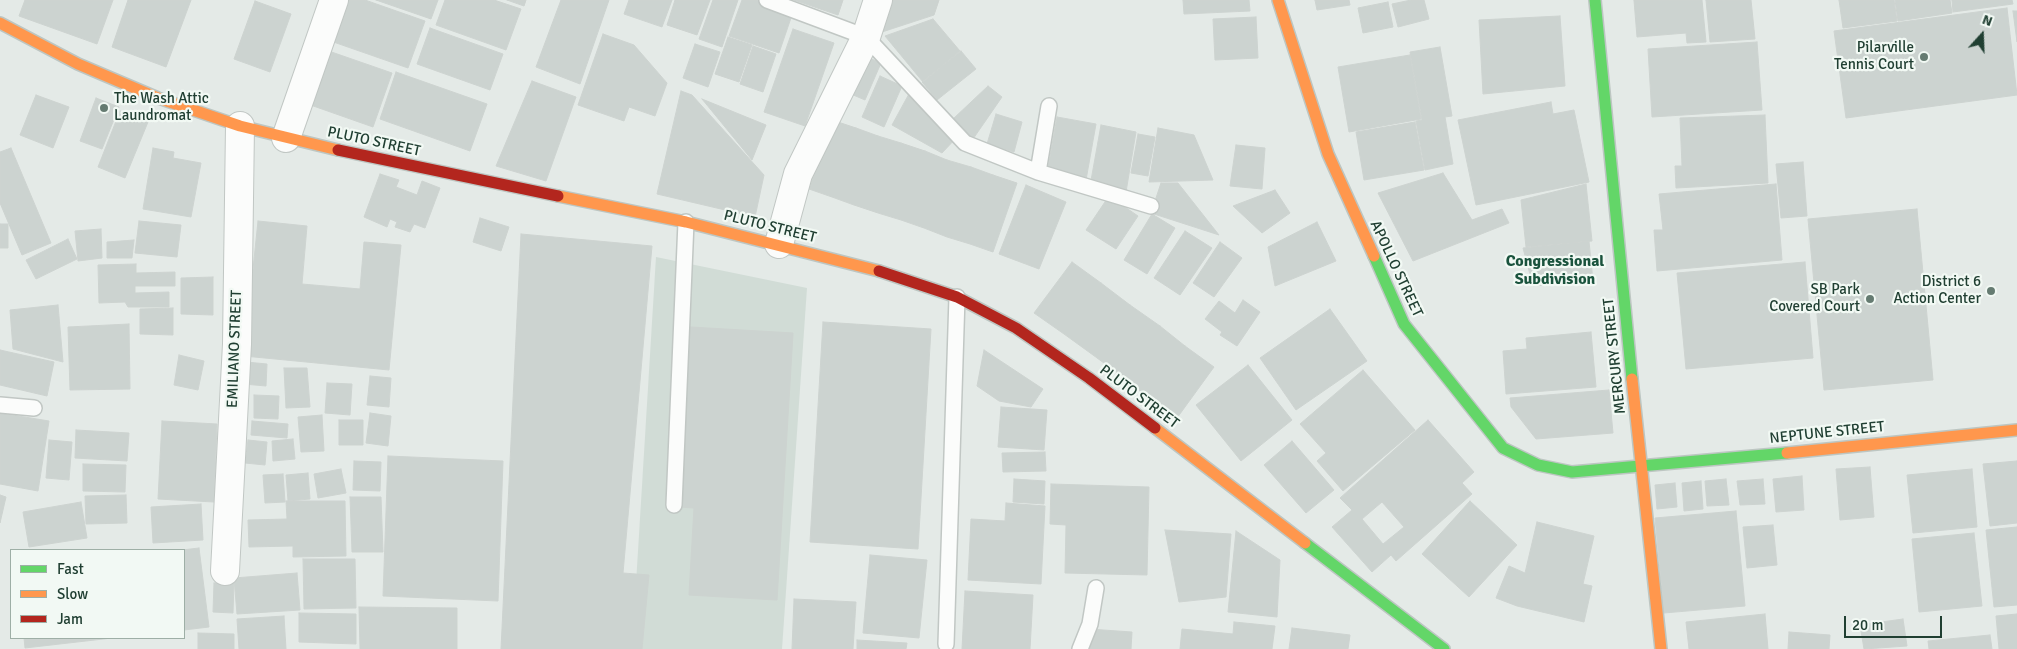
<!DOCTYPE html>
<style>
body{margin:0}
#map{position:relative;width:2017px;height:649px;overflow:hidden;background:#e4eae7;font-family:Signika,sans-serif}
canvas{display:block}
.legend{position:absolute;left:10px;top:549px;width:175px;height:90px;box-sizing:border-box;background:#f2f9f4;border:1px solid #9eafa6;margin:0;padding:6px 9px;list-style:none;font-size:15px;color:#203f32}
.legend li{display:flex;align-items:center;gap:10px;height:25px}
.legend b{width:25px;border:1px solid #9eafa6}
.north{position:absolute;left:1957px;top:10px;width:50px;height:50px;-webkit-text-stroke:4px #f2f9f4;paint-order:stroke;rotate:20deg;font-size:14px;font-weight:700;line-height:20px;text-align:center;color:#203f32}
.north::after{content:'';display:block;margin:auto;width:18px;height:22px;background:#203f32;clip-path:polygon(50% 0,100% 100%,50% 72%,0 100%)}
.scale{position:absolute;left:1844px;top:616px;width:98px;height:22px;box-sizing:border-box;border:2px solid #203f32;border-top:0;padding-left:6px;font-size:15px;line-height:18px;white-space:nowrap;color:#203f32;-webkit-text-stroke:4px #f2f9f4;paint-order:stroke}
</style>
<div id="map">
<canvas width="2017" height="649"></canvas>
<ul class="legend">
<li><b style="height:6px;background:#63d668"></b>Fast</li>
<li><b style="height:6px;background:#ff974d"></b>Slow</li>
<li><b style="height:6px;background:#b3261e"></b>Jam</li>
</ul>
<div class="north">N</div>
<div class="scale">20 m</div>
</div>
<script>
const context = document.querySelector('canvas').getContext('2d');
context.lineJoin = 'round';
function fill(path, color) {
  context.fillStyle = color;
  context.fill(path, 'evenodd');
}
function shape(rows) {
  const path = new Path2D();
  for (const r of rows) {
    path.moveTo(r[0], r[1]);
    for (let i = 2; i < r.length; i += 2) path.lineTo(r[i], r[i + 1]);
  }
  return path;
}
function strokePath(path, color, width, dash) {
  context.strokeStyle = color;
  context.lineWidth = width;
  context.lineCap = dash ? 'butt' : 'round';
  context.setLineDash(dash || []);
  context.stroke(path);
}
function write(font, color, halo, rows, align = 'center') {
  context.font = font + ' Signika,sans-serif';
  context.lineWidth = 4.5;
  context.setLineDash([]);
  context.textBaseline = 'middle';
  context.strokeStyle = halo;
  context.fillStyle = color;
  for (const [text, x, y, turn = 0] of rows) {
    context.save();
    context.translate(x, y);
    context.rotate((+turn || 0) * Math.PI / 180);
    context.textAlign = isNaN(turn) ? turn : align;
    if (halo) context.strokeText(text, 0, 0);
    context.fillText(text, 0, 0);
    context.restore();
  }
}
fill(shape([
 [656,257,807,288,782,649,632,649]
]), '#d1dcd6');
const building = shape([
 [25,0,113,0,97,44,19,16,25,0],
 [128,0,191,0,166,67,112,47,128,0],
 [336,0,365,0,425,21,408,68,322,38,336,0],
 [376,0,438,0,431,19,376,0],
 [445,0,494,0,521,9,506,50,436,25,445,0],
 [507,0,526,0,524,6,507,0],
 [561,0,609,0,580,84,536,67,561,0],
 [629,0,672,0,662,27,624,14,629,0],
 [675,0,710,0,697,35,667,25,675,0],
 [713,0,738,0,722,47,699,39,713,0],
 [742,0,757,0,793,12,779,53,729,36,742,0],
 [794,0,843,0,838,15,794,0],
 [891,0,939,0,934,15,882,32,891,0],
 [1183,0,1249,0,1250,11,1184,14,1183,0],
 [1315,0,1349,0,1350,5,1317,10,1315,0],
 [1411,0,1424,0,1429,19,1398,27,1392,4,1411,0],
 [1634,0,1702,0,1706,42,1687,43,1686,33,1637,37,1634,0],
 [1706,0,1751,0,1755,39,1710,42,1706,0],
 [1839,0,1894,0,1897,21,1843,28,1839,0],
 [1895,0,1950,0,1952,13,1898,21,1895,0],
 [1952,0,2012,0,2013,4,1953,12,1952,0],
 [255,1,291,14,270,72,234,59,255,1],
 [1388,2,1393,27,1363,33,1358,8,1388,2],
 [2007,8,2017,95,1846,118,1834,31,2007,8],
 [2013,11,2017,11,2017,42,2013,11],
 [1560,16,1565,86,1483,94,1479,20,1560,16],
 [1256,17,1258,58,1215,60,1213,19,1256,17],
 [933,19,960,51,923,82,885,36,933,19],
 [430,28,503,54,490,90,417,64,430,28],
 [793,29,834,43,805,126,764,112,793,29],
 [603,34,634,45,667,83,655,116,629,107,624,121,578,105,603,34],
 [728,37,752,45,739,82,715,74,728,37],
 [1757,42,1762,110,1652,117,1648,49,1757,42],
 [695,44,720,52,708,87,683,78,695,44],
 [753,46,776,54,763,92,740,84,753,46],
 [1440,47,1452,116,1445,117,1453,164,1425,170,1416,121,1422,120,1410,52,1440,47],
 [320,48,392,73,373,127,302,102,320,48],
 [961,51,976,69,937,100,922,82,961,51],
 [860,54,881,63,865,100,844,91,860,54],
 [1410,55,1421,119,1349,132,1338,67,1410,55],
 [396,72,487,104,470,151,380,119,396,72],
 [880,76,902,86,884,127,862,117,880,76],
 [532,81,576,97,546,181,496,166,532,81],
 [988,86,1002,97,973,139,953,119,988,86],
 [681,91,692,95,764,175,755,217,657,194,681,91],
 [910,92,958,136,942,153,892,125,910,92],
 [36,95,69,107,53,148,20,135,36,95],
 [96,98,119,107,102,149,80,141,96,98],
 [702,99,766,125,752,160,702,99],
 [1551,102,1553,114,1574,110,1589,182,1476,205,1458,120,1551,102],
 [120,111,148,122,125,178,98,167,120,111],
 [996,114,1022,122,1014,152,987,144,996,114],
 [1765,115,1768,183,1676,188,1675,166,1682,166,1680,118,1765,115],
 [1057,117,1096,124,1086,180,1047,174,1057,117],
 [832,120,856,128,832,197,809,189,832,120],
 [1415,122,1424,170,1364,180,1356,132,1415,122],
 [1101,125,1136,132,1126,192,1090,186,1101,125],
 [856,128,878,136,854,205,832,197,856,128],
 [1158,128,1194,135,1213,180,1149,182,1158,128],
 [1138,134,1155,137,1148,176,1131,173,1138,134],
 [878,136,901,143,878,213,854,205,878,136],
 [901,143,925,151,901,220,878,213,901,143],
 [1236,145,1265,148,1262,189,1230,186,1236,145],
 [11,148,51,243,22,255,0,203,0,152,11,148],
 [153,148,174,152,173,158,201,163,191,217,143,209,153,148],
 [925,151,947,160,924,228,901,220,925,151],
 [947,160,971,167,947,237,924,228,947,160],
 [1803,162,1807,216,1781,218,1776,164,1803,162],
 [971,167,993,175,970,244,947,237,971,167],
 [1443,173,1472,220,1502,209,1509,223,1413,261,1378,193,1443,173],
 [380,174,399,180,396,187,417,195,422,181,440,188,425,228,414,224,410,232,395,227,397,222,390,219,387,227,364,217,380,174],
 [993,175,1017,183,993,252,970,244,993,175],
 [1161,183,1178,183,1219,235,1151,213,1161,183],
 [1586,184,1592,241,1526,247,1521,200,1586,184],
 [1776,184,1782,260,1657,271,1654,230,1663,230,1659,194,1776,184],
 [1026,185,1066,202,1039,269,999,254,1026,185],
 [1275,190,1290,213,1262,233,1233,206,1275,190],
 [1109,196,1138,216,1116,249,1086,230,1109,196],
 [1917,209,1933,380,1824,390,1808,219,1917,209],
 [1152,214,1175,228,1147,274,1124,260,1152,214],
 [480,218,509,227,501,251,473,242,480,218],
 [139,221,181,225,177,257,135,253,139,221],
 [258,221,307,226,302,284,360,289,364,242,401,245,389,370,244,356,258,221],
 [1317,222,1336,261,1275,286,1268,247,1317,222],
 [0,224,8,224,8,248,0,248,0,224],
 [101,229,102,258,78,261,75,231,101,229],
 [1185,231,1212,248,1180,295,1154,278,1185,231],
 [521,234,652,246,623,573,649,575,642,649,501,649,521,234],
 [68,239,77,259,36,279,26,260,68,239],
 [134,240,132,258,107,258,107,242,134,240],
 [1589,241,1593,281,1533,286,1523,248,1589,241],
 [1220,242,1242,258,1214,297,1193,283,1220,242],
 [1072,262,1101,283,1064,334,1034,313,1072,262],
 [1805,262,1813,358,1686,369,1677,273,1805,262],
 [136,264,136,273,175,272,175,286,135,286,135,293,169,292,169,307,128,307,125,302,99,303,98,265,136,264],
 [213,277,213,315,181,314,181,278,213,277],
 [1101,283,1130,305,1093,355,1064,334,1101,283],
 [1243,300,1260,312,1237,346,1220,335,1222,332,1205,319,1219,301,1235,313,1243,300],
 [58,305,63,362,13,349,10,310,58,305],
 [1130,305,1160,326,1123,377,1093,355,1130,305],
 [173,308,173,335,140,334,140,309,173,308],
 [1330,309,1367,361,1296,410,1260,358,1330,309],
 [823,322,931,329,918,549,810,542,823,322],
 [129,324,130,389,70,390,68,327,129,324],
 [1160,326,1185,346,1147,397,1123,377,1160,326],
 [690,327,793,333,777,600,689,595,694,508,680,507,690,327],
 [1591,332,1596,387,1506,394,1503,351,1527,349,1526,338,1591,332],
 [1185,346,1214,367,1177,418,1147,397,1185,346],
 [0,350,54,362,47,396,0,385,0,350],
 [984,350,1043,389,1031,407,999,401,977,386,984,350],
 [179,355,204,361,198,390,174,385,179,355],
 [246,362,267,364,266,386,244,384,246,362],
 [1248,365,1292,420,1241,461,1196,405,1248,365],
 [284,368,307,368,310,407,286,408,284,368],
 [1363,370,1415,430,1343,491,1317,461,1326,453,1300,424,1363,370],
 [370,376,391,378,389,407,367,405,370,376],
 [327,383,352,384,350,415,325,413,327,383],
 [1609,390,1613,433,1536,439,1511,407,1510,398,1609,390],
 [254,395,279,396,278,419,254,418,254,395],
 [1001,407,1047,410,1044,450,998,447,1001,407],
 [0,413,49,421,38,491,0,484,0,413],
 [370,413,391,416,388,446,366,443,370,413],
 [322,415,324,451,301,452,298,417,322,415],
 [339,420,363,420,363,445,339,445,339,420],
 [1428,420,1474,472,1462,483,1472,494,1396,561,1391,555,1372,572,1332,527,1352,510,1340,498,1428,420],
 [1382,502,1404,527,1383,544,1362,519,1382,502],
 [162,421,217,424,214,502,158,499,162,421],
 [252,421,288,424,287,438,251,435,252,421],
 [76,430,129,433,127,461,75,458,76,430],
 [293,439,295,459,273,461,272,441,293,439],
 [49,440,72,442,69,480,46,478,49,440],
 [248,440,267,442,265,465,245,463,248,440],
 [1292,441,1334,490,1306,513,1264,465,1292,441],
 [1045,452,1046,471,1003,472,1002,453,1045,452],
 [388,456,503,461,498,601,383,596,388,456],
 [354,461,381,462,380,491,353,490,354,461],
 [2017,461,2017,523,1990,526,1983,464,2017,461],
 [83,464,126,465,125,492,83,491,83,464],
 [1870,467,1874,517,1840,520,1836,469,1870,467],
 [341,469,346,493,318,498,314,474,341,469],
 [1972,469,1977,527,1913,533,1907,475,1972,469],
 [308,473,310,499,288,501,286,475,308,473],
 [283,474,285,502,265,503,263,475,283,474],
 [1802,476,1804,510,1776,512,1773,479,1802,476],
 [1014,479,1045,481,1044,504,1013,502,1014,479],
 [1726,479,1729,505,1707,506,1705,481,1726,479],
 [1763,479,1765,504,1740,505,1737,481,1763,479],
 [1701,481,1703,509,1684,511,1682,483,1701,481],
 [1675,483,1677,507,1657,509,1655,485,1675,483],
 [1051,484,1149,487,1147,575,1065,573,1066,525,1050,524,1051,484],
 [0,495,6,497,0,523,0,495],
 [126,495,127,523,86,524,85,496,126,495],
 [350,497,381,497,383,552,352,552,350,497],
 [286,501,345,501,346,556,293,557,293,546,249,547,248,520,287,519,286,501],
 [1470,501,1517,545,1469,597,1422,554,1470,501],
 [81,502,87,538,29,547,23,512,81,502],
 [1006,503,1045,506,1041,584,968,580,971,519,1005,521,1006,503],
 [201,504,203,540,153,543,151,507,201,504],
 [1736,511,1745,606,1664,613,1655,518,1736,511],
 [1537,522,1594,536,1583,584,1592,586,1584,622,1517,606,1496,598,1509,566,1525,573,1537,522],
 [1773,525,1777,565,1747,568,1743,527,1773,525],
 [2017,527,2017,605,1994,607,1986,530,2017,527],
 [1165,530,1231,534,1226,597,1179,602,1165,530],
 [1236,531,1280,560,1277,617,1228,612,1236,531],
 [1974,533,1982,606,1919,612,1912,539,1974,533],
 [199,548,209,627,184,630,184,550,182,550,199,548],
 [870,555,927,560,919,638,863,633,870,555],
 [303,559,355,559,356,608,304,609,303,559],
 [297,573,300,610,237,614,234,578,297,573],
 [214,583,234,583,233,613,213,612,214,583],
 [965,591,1033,595,1030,649,962,649,965,591],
 [794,599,856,602,853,649,792,649,794,599],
 [359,607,457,608,457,649,360,649,359,607],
 [299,613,356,614,356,644,299,642,299,613],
 [1765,614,1768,649,1689,649,1686,622,1765,614],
 [2017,614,2017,649,1999,649,1996,616,2017,614],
 [284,616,286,649,239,649,237,619,284,616],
 [1903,619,1907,646,1864,649,1860,625,1903,619],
 [1234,622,1275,626,1272,649,1180,649,1182,629,1233,634,1234,622],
 [1292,628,1350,635,1348,649,1289,649,1292,628],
 [1089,629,1132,632,1131,649,1088,649,1089,629],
 [1789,632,1830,635,1829,649,1788,649,1789,632],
 [198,633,234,634,234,649,198,649,198,633],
 [1990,635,1992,649,1929,649,1928,641,1990,635],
 [24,638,112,638,25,648,24,638],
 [857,640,907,643,906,649,857,649,857,640]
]);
fill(building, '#ccd3d0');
strokePath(building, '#cdd3d0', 1);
const lane = shape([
 [767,0,866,37,965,143,1038,172,1151,206],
 [1038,172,1049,106],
 [0,405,34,408],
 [674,505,686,222],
 [946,644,957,297],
 [1080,649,1090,624,1096,588]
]);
const street = shape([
 [286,138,334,0],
 [779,244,798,174,866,37,878,0],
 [225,571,237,344,240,126]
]);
const fast = shape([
 [1595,0,1632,379],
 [1374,256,1404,324,1503,448,1538,465,1572,472,1787,453],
 [1305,543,1444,649]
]);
const slow = shape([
 [1278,0,1328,154,1374,256],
 [0,23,78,64,158,98,240,126,338,150],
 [558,196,686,222,879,271],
 [1632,379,1661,649],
 [1155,428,1305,543],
 [1787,453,2017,430]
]);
const jam = shape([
 [338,150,558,196],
 [879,271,957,297,1016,328,1089,378,1155,428]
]);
strokePath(lane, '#c1c7c4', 18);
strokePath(street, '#c1c7c4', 30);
strokePath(fast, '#bdc6c2', 14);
strokePath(slow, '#bdc6c2', 14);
strokePath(jam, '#bdc6c2', 14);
strokePath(lane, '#fbfcfb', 15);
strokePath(street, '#fbfcfb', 28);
strokePath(fast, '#63d668', 11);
strokePath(slow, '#ff974d', 11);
strokePath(jam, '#b3261e', 11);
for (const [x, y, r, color] of [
 [1924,57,5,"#657b71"],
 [104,108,5,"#657b71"],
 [1991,291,5,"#657b71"],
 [1870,299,5,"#657b71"]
]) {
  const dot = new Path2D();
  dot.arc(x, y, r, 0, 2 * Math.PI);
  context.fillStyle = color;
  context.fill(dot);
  strokePath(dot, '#f2f9f4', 2);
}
write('15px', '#203f32', '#f2f9f4', [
 ["Pilarville",1914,48],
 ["Tennis Court",1914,65],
 ["The Wash Attic",114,99,"left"],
 ["Laundromat",114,116,"left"],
 ["District 6",1981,282],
 ["Action Center",1981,299],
 ["SB Park",1860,290],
 ["Covered Court",1860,307]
], 'right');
write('15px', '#203f32', '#f2f9f4', [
 ["PLUTO STREET",374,142,12],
 ["PLUTO STREET",770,227,14],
 ["APOLLO STREET",1396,269,65],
 ["EMILIANO STREET",235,349,-88],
 ["MERCURY STREET",1615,356,-96],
 ["PLUTO STREET",1139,397,37],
 ["NEPTUNE STREET",1827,433,-6]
]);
write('bold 16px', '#1a533d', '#f2f9f4', [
 ["Congressional",1555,262],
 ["Subdivision",1555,280]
]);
</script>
